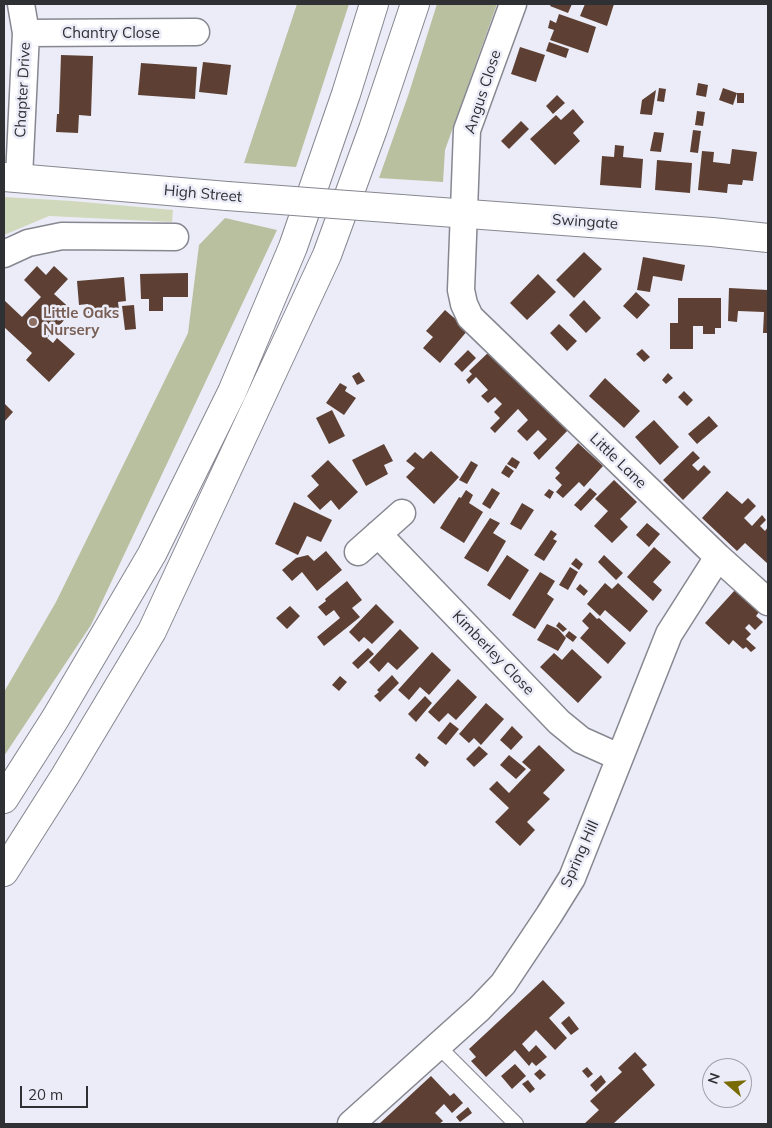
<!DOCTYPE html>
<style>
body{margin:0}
#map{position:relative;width:772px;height:1128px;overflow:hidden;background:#ebecf7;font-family:Mulish,sans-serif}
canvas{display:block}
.frame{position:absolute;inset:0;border:5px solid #2f3034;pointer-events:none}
.north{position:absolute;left:702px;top:1058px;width:50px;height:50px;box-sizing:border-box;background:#ebecf7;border:1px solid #a0a1a9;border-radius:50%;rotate:289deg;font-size:14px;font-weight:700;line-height:20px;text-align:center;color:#2f3034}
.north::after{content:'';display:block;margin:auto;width:18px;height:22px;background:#796b04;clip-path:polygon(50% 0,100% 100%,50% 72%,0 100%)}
.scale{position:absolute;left:20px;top:1086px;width:68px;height:22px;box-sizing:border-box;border:2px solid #2f3034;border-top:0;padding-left:6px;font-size:15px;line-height:18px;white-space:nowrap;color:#2f3034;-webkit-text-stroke:4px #ebecf7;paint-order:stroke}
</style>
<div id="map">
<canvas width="772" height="1128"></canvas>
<div class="frame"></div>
<div class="north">N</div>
<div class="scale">20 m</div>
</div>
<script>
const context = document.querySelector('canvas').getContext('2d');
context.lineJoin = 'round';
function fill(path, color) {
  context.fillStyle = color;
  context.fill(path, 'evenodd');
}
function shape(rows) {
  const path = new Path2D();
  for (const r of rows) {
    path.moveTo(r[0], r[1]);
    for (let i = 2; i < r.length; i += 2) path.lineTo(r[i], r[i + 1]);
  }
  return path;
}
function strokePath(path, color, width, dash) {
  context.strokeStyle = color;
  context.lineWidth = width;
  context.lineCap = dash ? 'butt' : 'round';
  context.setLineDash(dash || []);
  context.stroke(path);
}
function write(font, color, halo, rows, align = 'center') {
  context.font = font + ' Mulish,sans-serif';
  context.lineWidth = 5;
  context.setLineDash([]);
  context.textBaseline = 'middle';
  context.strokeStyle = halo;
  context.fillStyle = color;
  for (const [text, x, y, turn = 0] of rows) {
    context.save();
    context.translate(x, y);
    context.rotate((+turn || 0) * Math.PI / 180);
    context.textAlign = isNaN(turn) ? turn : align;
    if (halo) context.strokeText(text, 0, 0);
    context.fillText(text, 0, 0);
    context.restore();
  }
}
fill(shape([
 [4,197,72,201,173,210,172,222,49,216,4,235]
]), '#d1d9bc');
fill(shape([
 [297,4,349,4,296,167,244,163],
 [437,4,497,4,445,150,443,182,379,178,408,96],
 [225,218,277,230,91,625,4,756,4,692,56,602,188,333,199,245]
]), '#b8c09f');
fill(shape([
 [551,4,572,4,568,13,550,6],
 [585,4,614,4,607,26,580,16],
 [559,14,596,27,588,53,550,40,554,30,548,28,550,20,556,23],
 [549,42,569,49,566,58,546,51],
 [520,47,545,55,536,82,511,74],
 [61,55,93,56,91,116,79,115,78,133,56,132,57,114,59,114],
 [203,62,231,65,227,95,199,92],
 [141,63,197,67,195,99,138,95],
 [698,83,708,85,706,97,696,95],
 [659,88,666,89,664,102,657,101],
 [723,88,737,93,733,105,719,100],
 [656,90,652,115,640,114,642,100],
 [737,93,744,93,744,103,737,103],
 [557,95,565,103,553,114,546,106],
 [573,109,584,122,573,133,580,141,555,165,530,139,556,115,561,120],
 [697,111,705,112,703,126,695,125],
 [521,121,529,129,509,149,501,141],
 [693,130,701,131,698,153,690,152],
 [654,132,664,133,661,152,650,151],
 [615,145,624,146,623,157,643,159,641,188,600,185,602,156,614,157],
 [732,149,757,152,753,181,743,180,742,185,728,184,727,193,698,190,702,151,714,152,713,162,730,164],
 [657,160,692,163,690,193,655,190],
 [584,252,602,269,574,298,556,280],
 [643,257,685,265,682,281,653,276,650,292,637,290],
 [37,266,46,275,54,266,68,279,54,294,73,311,47,338,53,343,57,338,75,354,49,382,26,360,32,353,4,327,4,300,22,317,41,297,24,280],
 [188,273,188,297,163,297,163,311,149,311,149,299,141,299,140,274],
 [538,274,556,292,527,320,510,303],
 [124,277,126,301,118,302,119,310,88,313,88,304,79,305,77,281],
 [729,288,768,290,768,333,763,333,764,312,738,311,737,322,728,321],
 [636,292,650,305,637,319,623,306],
 [678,298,721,298,721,328,715,328,715,334,703,334,703,326,693,326,693,349,670,349,670,323,678,323],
 [584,300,601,318,586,333,569,315],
 [134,305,136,329,125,330,122,306],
 [445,310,468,330,440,363,423,348,433,337,426,331],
 [559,324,577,341,567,351,550,333],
 [642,349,650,357,644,362,636,354],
 [468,350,476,358,462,372,454,364],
 [491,350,569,429,539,460,533,453,547,439,538,430,527,441,517,431,528,420,518,409,495,433,490,428,500,418,494,412,502,404,495,397,488,403,481,396,488,390,476,377,469,384,466,380,472,374,469,371],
 [359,372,365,381,357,385,352,376],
 [668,373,673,378,666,384,662,380],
 [605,378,640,411,624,428,589,396],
 [340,383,347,387,345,391,356,398,344,415,326,403],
 [684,391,693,400,687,406,678,397],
 [4,403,13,412,4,422],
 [332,410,345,436,329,444,316,418],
 [709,416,718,426,697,444,688,434],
 [654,420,679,447,660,465,635,437],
 [578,443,603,466,584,487,579,482,563,498,556,492,562,485,555,478,560,473,555,468],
 [384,444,393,461,384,465,388,474,366,486,352,460],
 [431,451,459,477,434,504,406,477,415,468,406,461,415,452,423,459],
 [693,451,700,458,692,465,698,471,704,465,711,472,683,500,663,480],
 [512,457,520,462,516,469,507,464],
 [328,460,358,492,339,510,331,500,320,510,307,496,319,485,311,476],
 [471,461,478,465,467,484,459,480],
 [506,465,514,471,509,478,501,473],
 [614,480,637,502,620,519,628,527,612,543,594,526,608,511,595,499],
 [492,488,500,493,490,509,482,504],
 [590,488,597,494,581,511,574,505],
 [549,489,554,492,550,499,544,495],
 [466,490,473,495,469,503,483,512,464,543,440,528,459,497,461,498],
 [727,491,742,504,748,498,756,506,744,518,752,526,762,515,766,520,760,526,765,531,768,527,768,564,745,543,737,551,702,518],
 [294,502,332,520,321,542,307,536,298,555,275,544],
 [522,503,534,510,521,530,510,524],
 [490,518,500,523,493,533,506,541,488,572,464,558],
 [647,523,660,534,649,547,636,535],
 [551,530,557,534,553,539,557,541,544,561,534,555],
 [654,547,671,562,653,582,662,590,653,601,627,577],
 [326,551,342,570,317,591,302,572,292,581,282,570,296,558,308,555,314,561],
 [507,555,529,570,510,600,487,585],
 [604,555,623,573,616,580,598,562],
 [576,558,583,564,579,570,571,564],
 [570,567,578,572,568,590,559,585],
 [540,572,555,581,547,594,554,599,535,629,512,615],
 [347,581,362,600,352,608,360,617,324,646,317,637,340,618,334,610,326,616,318,607,326,601,325,599],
 [605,583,612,589,618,583,648,611,630,632,605,610,600,616,587,604],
 [580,584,588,591,584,596,576,589],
 [735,590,759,612,756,616,763,622,755,630,749,624,745,628,751,634,746,639,756,648,751,652,746,647,743,649,733,640,729,645,705,623],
 [376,604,394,622,372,644,364,637,359,642,349,632],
 [290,606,300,616,287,629,276,618],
 [590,612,597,619,599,618,626,643,608,664,580,638,589,628,582,621],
 [559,622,567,629,563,632,556,626],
 [547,624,558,629,566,638,558,651,537,640],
 [400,629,419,648,397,670,388,662,379,672,369,662],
 [569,631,577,637,573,642,565,636],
 [368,648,374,654,358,669,352,663],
 [572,649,602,677,578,703,540,667,554,653,562,660],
 [432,652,451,670,429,695,420,687,409,700,398,690],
 [392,675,399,683,380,702,374,696,379,692,377,690],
 [340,676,347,682,339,691,332,685],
 [458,679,477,697,456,720,448,713,439,722,428,712],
 [425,696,432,703,416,722,408,714],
 [486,703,504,719,481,745,474,738,469,743,459,734],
 [450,722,459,729,446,745,437,738],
 [512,726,523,737,511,750,500,740],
 [539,745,565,770,543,793,550,799,527,822,535,830,520,846,495,822,509,808,489,789,497,781,509,793,531,770,522,762],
 [479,746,488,754,474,767,466,759],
 [419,753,429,762,425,767,415,758],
 [509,755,526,769,516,779,500,765],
 [543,980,565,1003,549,1018,567,1038,555,1050,536,1030,522,1044,529,1052,536,1045,547,1057,536,1066,532,1062,529,1066,515,1050,486,1077,471,1061,476,1057,469,1049],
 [569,1016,579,1029,571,1035,561,1023],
 [635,1052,647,1065,642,1069,655,1085,613,1124,584,1124,599,1110,590,1101,622,1072,618,1068],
 [515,1064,526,1076,512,1089,501,1076],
 [587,1067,593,1074,588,1078,582,1071],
 [540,1069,546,1075,540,1080,534,1074],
 [601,1075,606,1082,596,1092,590,1085],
 [431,1076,450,1096,454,1093,463,1103,452,1113,444,1104,435,1113,443,1121,439,1124,379,1124],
 [528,1080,535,1089,530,1093,522,1084],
 [468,1107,472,1113,460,1122,456,1117]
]), '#5d4033');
const lane = shape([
 [438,1046,516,1124]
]);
const street = shape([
 [513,4,467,130,461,290,464,304,470,317,718,557,768,602],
 [26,33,196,32],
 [19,177,26,33,21,4],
 [4,254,28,243,62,236,175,237],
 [378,534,559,722,581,740,619,757],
 [358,552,402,513],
 [351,1124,479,1009,503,984,549,915,572,878,669,634,718,557]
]);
const secondary = shape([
 [4,177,227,196],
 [401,209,712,232,768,238]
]);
const highway = shape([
 [4,799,55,719,152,554,232,392,293,247,346,94,374,4],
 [4,872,65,776,152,631,327,255,373,129,415,4]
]);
strokePath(lane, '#868790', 16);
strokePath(street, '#868790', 29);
strokePath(secondary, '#868790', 30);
strokePath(highway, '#868790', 30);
strokePath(lane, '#fff', 14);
strokePath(street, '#fff', 26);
strokePath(secondary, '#fff', 28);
strokePath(highway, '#fff', 28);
const secondaryBridge = shape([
 [227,196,401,209]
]);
strokePath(secondaryBridge, '#868790', 30, []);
strokePath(secondaryBridge, '#fff', 28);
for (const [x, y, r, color] of [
 [33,322,5,"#8d6e63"]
]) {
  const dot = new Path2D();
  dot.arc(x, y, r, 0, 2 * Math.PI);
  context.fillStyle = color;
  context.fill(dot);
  strokePath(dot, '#ebecf7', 2);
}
write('15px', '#2f3034', '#ebecf7', [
 ["Chantry Close",111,33],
 ["Chapter Drive",23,90,-87],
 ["Angus Close",483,92,-72],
 ["High Street",203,194,5],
 ["Swingate",585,222,4],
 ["Little Lane",618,461,44],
 ["Kimberley Close",493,653,46],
 ["Spring Hill",580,854,-66]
]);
write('bold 15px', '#785e54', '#ebecf7', [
 ["Little Oaks",43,313],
 ["Nursery",43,330]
], 'left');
</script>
